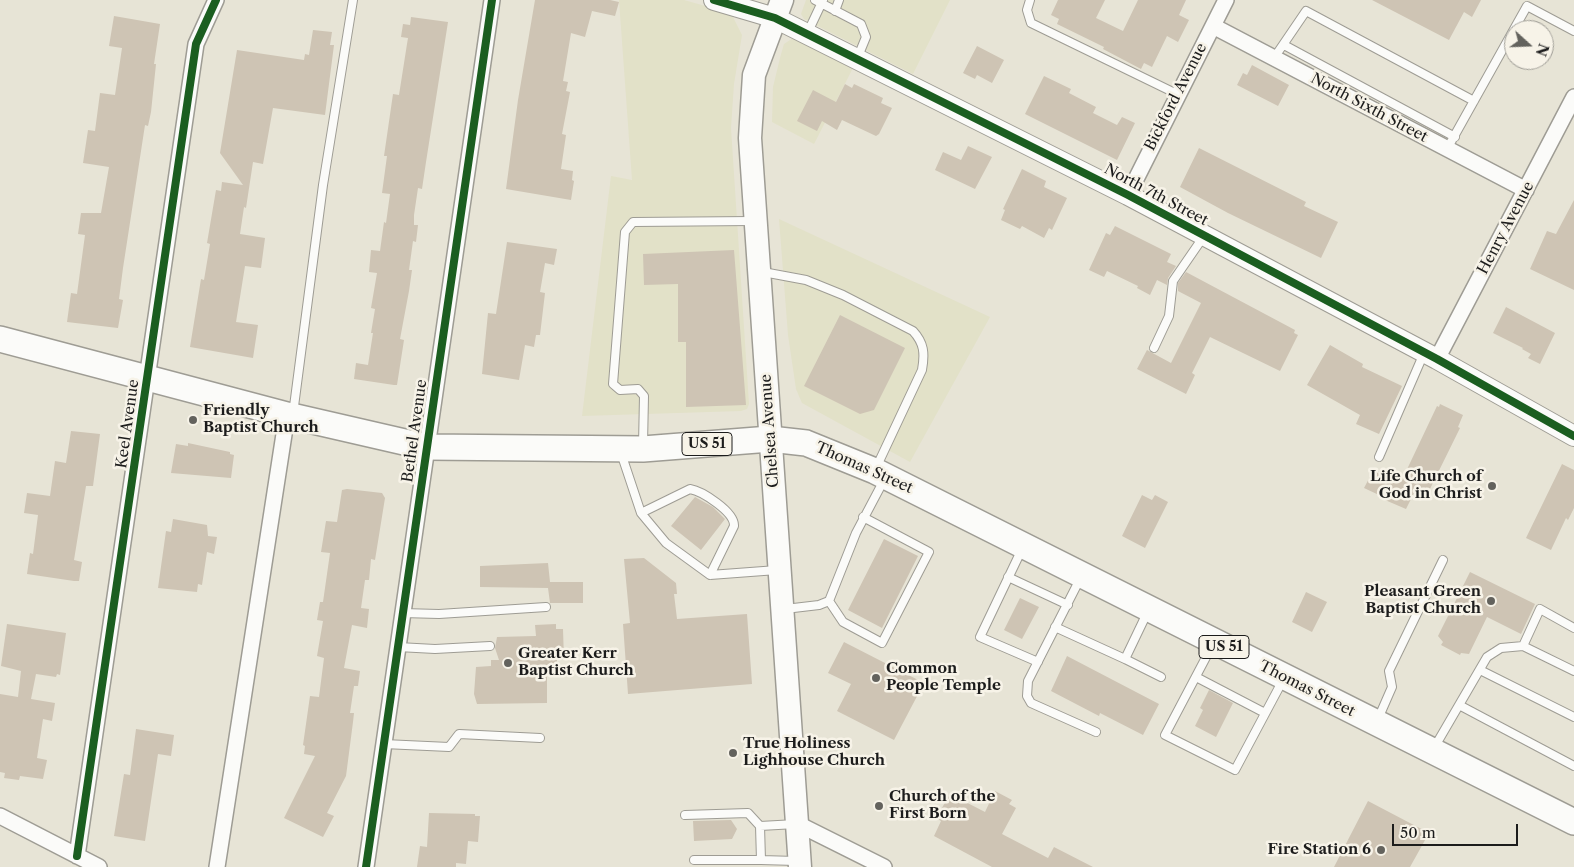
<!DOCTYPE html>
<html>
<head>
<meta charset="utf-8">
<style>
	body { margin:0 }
	#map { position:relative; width:1574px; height:867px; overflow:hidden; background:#e7e4d6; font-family:"Libre Caslon Text",serif }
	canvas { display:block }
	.north { position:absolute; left:1504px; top:20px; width:50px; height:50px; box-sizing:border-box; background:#f7f3e8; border:1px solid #9f9d96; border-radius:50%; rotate:110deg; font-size:14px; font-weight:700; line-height:20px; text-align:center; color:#1c1c1c }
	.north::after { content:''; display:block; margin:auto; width:18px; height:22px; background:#63625d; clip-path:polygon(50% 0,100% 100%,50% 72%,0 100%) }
	.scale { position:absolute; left:1392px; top:824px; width:126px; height:22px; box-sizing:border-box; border:2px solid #1c1c1c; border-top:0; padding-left:6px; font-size:15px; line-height:18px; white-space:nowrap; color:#1c1c1c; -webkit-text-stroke:4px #f7f3e8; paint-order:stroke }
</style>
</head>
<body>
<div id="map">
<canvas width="1574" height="867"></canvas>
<div class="north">N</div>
<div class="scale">50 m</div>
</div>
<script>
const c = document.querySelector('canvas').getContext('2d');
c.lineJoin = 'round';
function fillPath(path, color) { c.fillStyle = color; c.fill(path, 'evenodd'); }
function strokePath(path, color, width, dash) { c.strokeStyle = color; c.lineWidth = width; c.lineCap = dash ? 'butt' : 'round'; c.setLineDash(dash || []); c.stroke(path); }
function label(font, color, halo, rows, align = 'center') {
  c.font = font + ' "Libre Caslon Text",serif'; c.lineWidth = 5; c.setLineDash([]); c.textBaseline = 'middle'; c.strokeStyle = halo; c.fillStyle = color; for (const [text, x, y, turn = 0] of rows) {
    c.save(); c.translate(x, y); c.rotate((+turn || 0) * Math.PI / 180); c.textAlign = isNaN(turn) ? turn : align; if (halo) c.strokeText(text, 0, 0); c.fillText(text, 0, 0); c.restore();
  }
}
const built = new Path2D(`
	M619,0H684L716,9L733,17L742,35L734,84L731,128L749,404L747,409L741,411L582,416L611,176L632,180Z
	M806,0H950L913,74L804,19L801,14Z
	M796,36L854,66L814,144L772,122L773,87L780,58L784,44Z
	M779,219L990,317L910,462L802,403L796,389L788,335Z`);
const building = new Path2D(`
	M535,0H610L619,2L615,16L592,11L585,37L571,33L563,81L568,82L566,91L570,92L562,134L566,135L561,169L573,171L572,180L574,181L571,200L506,189L518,100Z
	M1058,0H1105L1096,18L1123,31L1138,0H1186L1179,15L1189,20L1178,42L1167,36L1152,67L1144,63L1141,69L1103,49L1104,47L1057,24L1059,19L1051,15Z
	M1372,0H1481L1472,17L1464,12L1449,40Z
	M114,16L160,24L154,64H156L151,112L148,126L145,125L123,268L119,299L123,300L118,328L67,322L71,293L77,294L85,235L78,234L81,213H101L109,167L83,163L88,130L95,131L100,93L115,95L122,48L109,46Z
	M411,17L448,22L426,162L422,189L418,188L414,215V225H418L416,242L413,241L409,270H412L409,291L400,339L404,340L397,385H394L354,379L356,363L368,365L373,333H371L375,309L371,308L377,273L369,272L371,250L380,251L384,222L386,223L390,194L382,193L387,156H384L393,94L399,95L407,44L408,38L401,37L403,24L410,25Z
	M313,30L332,32L330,45H334L325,115L273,108L263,164L253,162L246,208L244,207L240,234L265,238L261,268L245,266L236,322L258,325L253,358L190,347L201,279L204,280L210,244L207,243L216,190L221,191L222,182L243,185L220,153L237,50L304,60L305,54L309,55Z
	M977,46L1004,60L992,83L977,75L975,79L963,73Z
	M1252,65L1289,85L1278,106L1237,85L1243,73L1247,75Z
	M1044,76L1071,89L1069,93L1096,107L1093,113L1117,125L1122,117L1135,123L1117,160L1025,114Z
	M845,84L852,88L854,84L883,98L881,103L892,108L879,134L876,136L842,120L837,130L822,121L817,131L797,121L813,90L836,102Z
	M968,146L992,157L975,189L935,170L943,152L961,160Z
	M1199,148L1306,202L1304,206L1338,222L1321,258L1228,213L1180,187Z
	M1022,169L1046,181L1044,187L1067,198L1052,230L1049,228L1044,238L1022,226L1020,229L1001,220L1005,210L1003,209Z
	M1574,200V290L1530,269L1547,231L1556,234Z
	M1115,226L1171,254L1167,262L1176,266L1168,278L1167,285L1157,280L1150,295L1137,288L1138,286L1107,271L1104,277L1089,270L1106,233L1110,235Z
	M507,242L557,249L554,265L545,263L540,292L545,293L540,335H536L534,347L525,345L519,380L482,374L488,313L496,314Z
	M734,250L746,405L686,407V342H678V284L644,285L643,254Z
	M1186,272L1295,330L1294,333L1298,335L1280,371L1210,337L1192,373L1195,375L1186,394L1137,369L1147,350L1171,363L1201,303L1178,291V283Z
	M1506,307L1555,333L1540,364L1528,358L1531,354L1522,349L1523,348L1493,333Z
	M840,315L905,348L874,410L860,414L804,386Z
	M1330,345L1363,364L1362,367L1402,386L1379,434L1356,424L1360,415L1307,385Z
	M1440,404L1463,415L1458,427L1460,428L1427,495L1424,494L1423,497L1414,493L1406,509L1378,497L1379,495L1364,488L1373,471L1401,482L1437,406L1439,407Z
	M71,431L100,434L93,486H86L74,560L82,562L79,581H74L27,574L30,553L33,554L38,515L24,513L27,493L50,496L55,461L66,463Z
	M188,443L230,452V454L234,455L231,478L171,473L176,444L188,446Z
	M1562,464L1574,470V508L1568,520L1566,518L1551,550L1526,538Z
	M347,489L382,493L385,498L375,560L371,559L369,580H365L361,608L369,609L367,628L352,625L344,668L360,671L358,686H354L350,713H354L353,722L346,776L327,813L334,816L323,837L284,818L315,756L304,754L305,746L303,745L310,696L319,697L324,658L317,656L323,621L317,620L320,602H323L330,553L321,552L326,521L337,522L342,490Z
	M1142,495L1152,500L1155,495L1168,502L1145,548L1122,536Z
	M695,497L713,507L725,519L701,550L671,526Z
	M173,519L207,525L208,536L217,537L214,554L207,552L202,585L198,584L197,592L158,588L166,531L171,532Z
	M884,539L918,556L882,628L848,610Z
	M644,558L676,583L677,594H674L677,619L747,614L752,684L628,694L623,624L630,623L624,559Z
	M548,563L550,582H583V603H550L548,588L480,587V566Z
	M1470,572L1535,604L1521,634L1487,617L1469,654L1461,653L1460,655L1441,645L1443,642L1438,636Z
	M1306,592L1327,602L1312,632L1292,622Z
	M1020,598L1039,607L1022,639L1004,630Z
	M7,624L66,633L60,675L57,674L56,677L36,674L31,699L55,703L52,721L43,719L37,758L47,760L43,779L20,776L19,780L4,778L5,773L0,772V694L18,697L21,671L1,666Z
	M556,624V629H563L564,660H557V667H547V703L477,704L474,694L476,667L491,666V660H499L495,648L497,637L536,636L535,625Z
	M844,642L924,683L894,740L837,711L851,684L828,673Z
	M1067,656L1159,704L1143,735L1100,713L1099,716L1051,691Z
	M1209,690L1233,703L1216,737L1195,726L1203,710L1200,708Z
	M136,729L174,735L171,756L158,754L145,841L114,836L124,774L130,775Z
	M995,791L1012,800L1009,804L1016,808L1002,834L1048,858L1054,847L1093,867H992L934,836L941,821L936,818L950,794L985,812Z
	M1368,801L1429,833L1410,867H1334Z
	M429,813L475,814V816H480L478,842L468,841L466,864L456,863V867H417L420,846L427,847Z
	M731,820L737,829L732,839L694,841L693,821Z`);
const service = new Path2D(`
	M815,0L861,24L866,37L857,59
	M1030,0L1027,10L1031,23L1177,94
	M835,11L839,0
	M807,34L823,0
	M1284,45L1455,137
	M1274,58L1306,11L1474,101
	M1447,149L1527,6L1574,31
	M763,272L806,280L843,295L913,331C924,343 925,353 922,370L876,468
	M1154,348L1169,316L1173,281L1204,236
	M293,414L323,185L353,0
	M643,445L644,396L638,389L620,390L613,384L625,232L633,222L753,221
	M621,453L641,513L666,543L710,575L777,570
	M1379,457L1424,353
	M641,513L690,489C702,491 735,512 734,526L710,575
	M1022,549L980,637L1038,662
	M1008,577L1068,605
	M1081,577L1028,681L1027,696L1031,703L1096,732
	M829,601L843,622L882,643L929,552L863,517
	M785,609L819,605L829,601L856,533L884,480
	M1148,611L1125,659L1161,677
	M402,613L439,614L546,607
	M1055,627L1125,659
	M1213,644L1165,735L1235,770L1283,680
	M1523,646L1540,609L1574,628
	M398,647L435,649L490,646
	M1480,670L1574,717
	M1196,677L1265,713
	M1459,705L1574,766
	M1378,719L1392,687L1389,671L1443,560
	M384,744L449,747L459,734L540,738
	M1434,748L1487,657L1501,648L1523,646L1574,671
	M685,815L748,813L760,826
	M796,824L760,826L761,860L796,861
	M694,860H761`);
const minor = new Path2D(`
	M1213,26L1526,190
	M1128,195L1226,0
	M1437,359L1574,97
	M0,816L99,867
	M798,824L884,867
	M77,856L196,44L216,0
	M217,867L287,415
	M366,867L492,0`);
const tertiary = new Path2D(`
	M714,0L775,18L1128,195L1437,359L1574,436`);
const secondary = new Path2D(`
	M782,0L754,75L750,138L800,867`);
const primary = new Path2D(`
	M0,339L287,415L426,447L643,449L770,439L806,443L875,471L1574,822`);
const cycleway = new Path2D(`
	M714,0L775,18L1128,195L1437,359L1574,436
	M77,856L196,44L216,0
	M366,867L492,0`);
const markers = [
	[193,420,5,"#63625d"],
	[1492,486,5,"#63625d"],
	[1491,601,5,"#63625d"],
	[508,663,5,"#63625d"],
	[876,678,5,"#63625d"],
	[733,753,5,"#63625d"],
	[879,806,5,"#63625d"],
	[1381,850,5,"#63625d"]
];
const shields = [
	[707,444,50],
	[1224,647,50]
];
const shieldNames = [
	["US 51",707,444],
	["US 51",1224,647]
];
const streetNames = [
	["Bickford Avenue",1176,97,-63],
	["North Sixth Street",1369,108,28],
	["North 7th Street",1156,195,28],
	["Henry Avenue",1506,228,-62],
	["Keel Avenue",128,424,-82],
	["Bethel Avenue",415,431,-82],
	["Chelsea Avenue",770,431,-94],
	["Thomas Street",864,468,24],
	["Thomas Street",1307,689,27]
];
const poiNames = [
	["Friendly",203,411],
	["Baptist Church",203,428],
	["Life Church of",1482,477,"right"],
	["God in Christ",1482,494,"right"],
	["Pleasant Green",1481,592,"right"],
	["Baptist Church",1481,609,"right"],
	["Greater Kerr",518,654],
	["Baptist Church",518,671],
	["Common",886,669],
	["People Temple",886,686],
	["True Holiness",743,744],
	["Lighhouse Church",743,761],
	["Church of the",889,797],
	["First Born",889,814],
	["Fire Station 6",1371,850,"right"]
];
fillPath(built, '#e2e1c8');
fillPath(building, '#cec4b4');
strokePath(service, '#9e9c94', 10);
strokePath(minor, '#9e9c94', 18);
strokePath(tertiary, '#9e9c94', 22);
strokePath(secondary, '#9e9c94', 25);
strokePath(primary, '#9e9c94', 28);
strokePath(service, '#fbfbf9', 8);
strokePath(minor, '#fbfbf9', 15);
strokePath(tertiary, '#fbfbf9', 20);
strokePath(secondary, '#fbfbf9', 22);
strokePath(primary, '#fbfbf9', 25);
strokePath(cycleway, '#1b5e20', 8);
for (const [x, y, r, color] of markers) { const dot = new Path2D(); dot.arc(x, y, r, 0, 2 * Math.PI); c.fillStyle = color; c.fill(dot); strokePath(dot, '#f7f3e8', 2); }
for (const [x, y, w] of shields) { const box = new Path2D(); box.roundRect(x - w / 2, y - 11.5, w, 23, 4); c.fillStyle = '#f7f3e8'; c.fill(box); strokePath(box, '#1c1c1c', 1); }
label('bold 14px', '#1c1c1c', null, shieldNames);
label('15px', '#1c1c1c', '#f7f3e8', streetNames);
label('bold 15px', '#1c1c1c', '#f7f3e8', poiNames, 'left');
</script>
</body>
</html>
